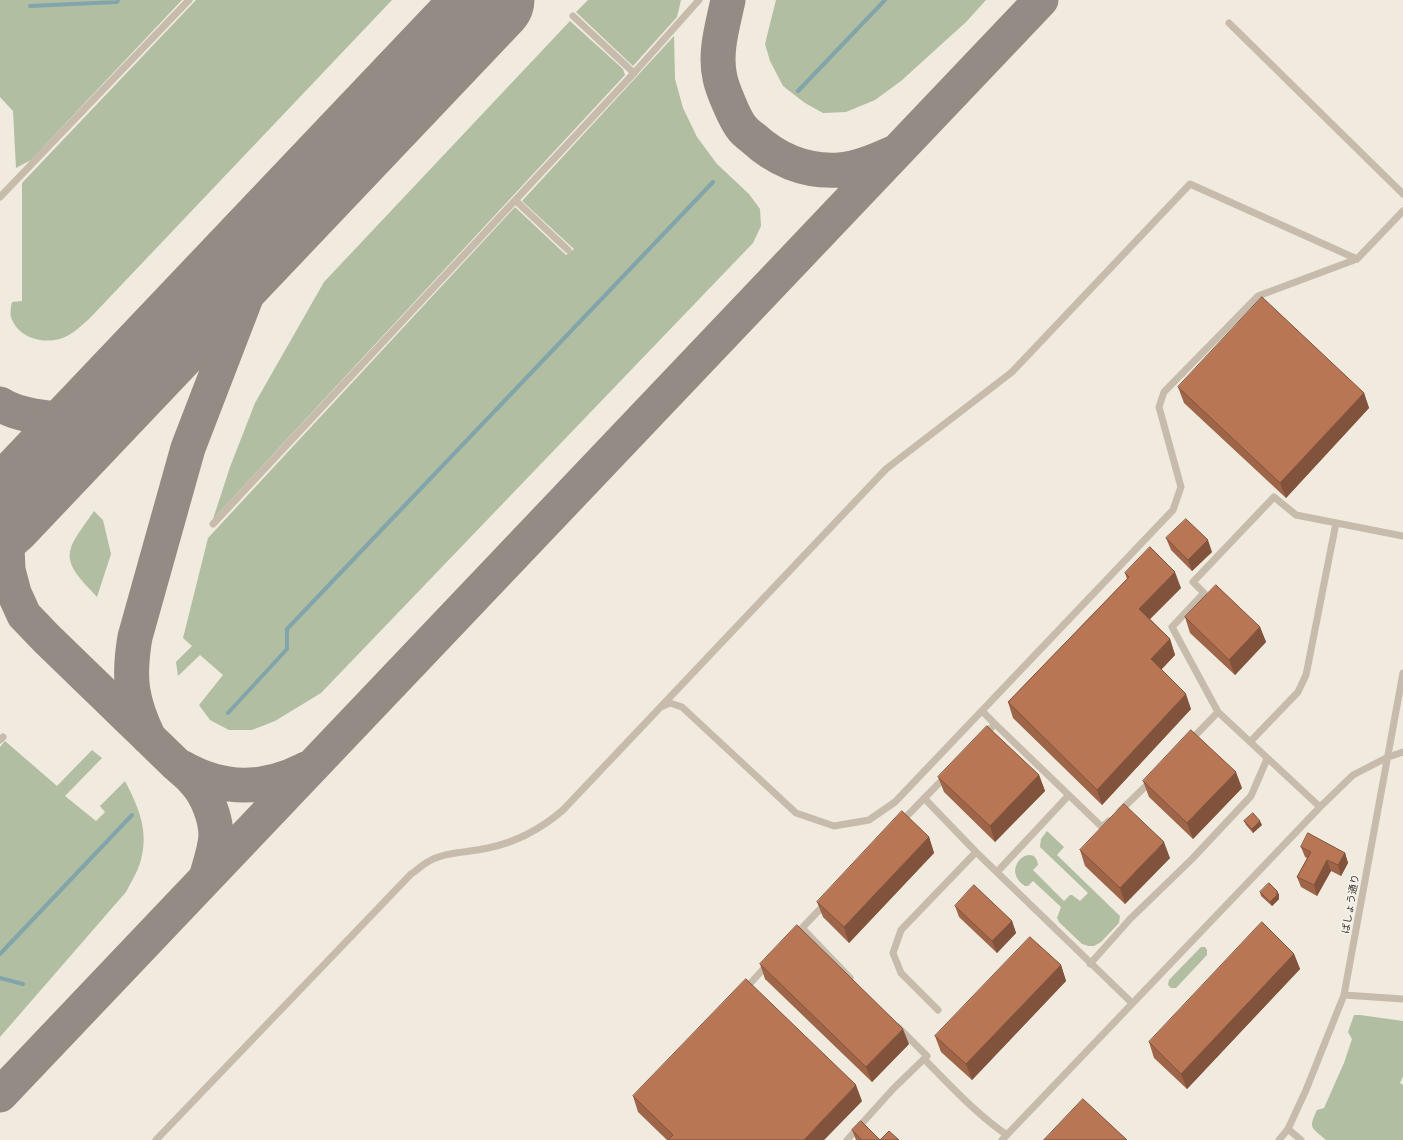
<!DOCTYPE html>
<html>
<head>
<meta charset="utf-8">
<style>
	body { margin:0 }
	canvas { display:block; background:#f0eadf }
</style>
</head>
<body>
<canvas width="1403" height="1140"></canvas>
<script>
const c = document.querySelector('canvas').getContext('2d');
c.lineJoin = 'round';
function fillPath(path, color) { c.fillStyle = color; c.fill(path, 'evenodd'); }
function strokePath(path, color, width, dash) { c.strokeStyle = color; c.lineWidth = width; c.lineCap = dash ? 'butt' : 'round'; c.setLineDash(dash || []); c.stroke(path); }
function label(font, color, halo, rows, align = 'center') {
  c.font = font + ' "Fira Sans","Noto Sans JP",sans-serif'; c.lineWidth = 3; c.setLineDash([]); c.textBaseline = 'middle'; c.strokeStyle = halo; c.fillStyle = color; for (const [text, x, y, turn = 0] of rows) {
    c.save(); c.translate(x, y); c.rotate((+turn || 0) * Math.PI / 180); c.textAlign = isNaN(turn) ? turn : align; if (halo) c.strokeText(text, 0, 0); c.fillText(text, 0, 0); c.restore();
  }
}
const green = new Path2D(`
	M0,0H182L31,160L16,168L13,111L0,97Z
	M196,0H392L89,319C83,324 76,331 69,335C50,346 19,341 11,317C10,313 11,306 12,302L22,301V183Z
	M588,0H681L677,17L633,66L576,12Z
	M776,0H986L966,22L901,81L875,100L846,112L823,113L805,103L783,86L770,61L765,44Z
	M570,21L623,69L625,75L213,519L230,467L255,403L324,282Z
	M674,36L675,79L683,108L697,137L717,164L749,194L760,209L761,226L753,243L321,693L275,721L252,730H229L210,720L199,705L223,675L200,655L178,676L176,662L192,646L183,638L208,538L515,207L566,255L574,249L522,201Z
	M94,511L103,520L111,554L97,597C86,584 64,567 71,548C73,539 89,519 94,511Z
	M5,741L57,786L92,750L102,758L65,796L96,821L105,812L100,806L125,781C137,804 148,828 142,855C140,868 132,880 126,892L0,1037V747Z
	M1047,831L1064,847L1057,855L1120,916L1119,923L1101,942L1094,946H1089L1082,944L1059,922L1057,918L1061,907L1033,881L1028,886H1025C998,868 1035,840 1038,865L1033,870L1064,901L1070,895H1072L1080,901L1088,893L1040,847L1041,839Z
	M1201,947H1205L1207,950V955L1176,988H1171L1168,985L1169,980Z
	M1354,1015H1360L1403,1021V1076L1400,1083L1403,1085V1140H1326C1311,1127 1308,1129 1317,1110L1324,1108L1344,1063L1352,1039L1348,1032Z`);
const stream = new Path2D(`
	M30,6L117,2L118,0
	M798,91L885,0
	M228,713L287,649V629L713,182
	M0,954L132,815
	M0,978L23,984`);
const taxiway = new Path2D(`
	M728,0C723,25 714,52 720,78C722,88 735,120 742,128C745,132 749,135 753,138C777,160 806,172 839,170C857,169 877,160 893,153
	M0,404C16,415 51,420 71,418C81,416 91,412 101,410
	M14,503L7,547L8,570L14,593L24,615L46,638L175,763C181,769 190,775 195,782C207,795 216,818 216,836C215,850 210,864 206,878
	M149,738C131,701 128,678 135,637L188,448L272,230
	M181,767C223,791 263,791 306,769
	M0,1095L1041,0`);
const runway = new Path2D(`
	M0,517L491,0`);
const lane = new Path2D(`
	M573,16L634,73
	M1229,23L1403,194
	M0,197L189,0
	M516,201L568,250
	M213,524L634,73L699,0
	M663,706L670,703L682,707L796,813L834,826L869,820L895,802L1173,510L1181,487L1159,407L1164,392L1258,296L1357,259L1403,211
	M982,711L995,724L984,735
	M995,724L1102,827L1109,821
	M0,740L3,737
	M1190,741L1218,712
	M1250,742L1298,692L1306,675L1336,523
	M924,798L976,852L1132,1003
	M1320,807L1218,712L1172,627L1204,593L1193,582L1274,497L1296,515L1403,536
	M1120,811L1151,781
	M901,822L947,775
	M997,872L1069,795
	M826,903L802,928L850,978
	M1090,964L1130,919L1192,859L1251,796L1267,759
	M745,989L768,964
	M1344,995L1403,999
	M938,1010L901,973L893,953L901,930L976,852
	M924,1059C950,1085 976,1114 1007,1135
	M1288,1129L1301,1140
	M156,1140L411,874C416,871 421,866 426,863C444,851 467,853 488,848C517,842 541,829 563,810L886,469L1012,372L1190,184L1357,259
	M847,1140L893,1089L927,1056L898,1027
	M1002,1140L1320,807L1353,775L1388,757L1403,752
	M1279,1140L1288,1129L1306,1090L1344,995L1403,673`);
const wall = new Path2D(`
	M1178,387L1364,393L1369,408L1286,498L1184,403Z
	M1166,538L1212,552L1192,571L1171,550Z
	M1125,573L1181,588L1150,619L1170,639L1175,655L1161,670L1191,709L1102,805L1013,718L1008,702L1127,579Z
	M1185,617L1260,627L1266,642L1235,675L1190,633Z
	M1039,775L1045,791L995,842L944,792L938,777Z
	M1143,781L1242,788L1193,839L1149,797Z
	M1244,821L1262,825L1253,833L1246,825Z
	M929,837L934,853L849,943L823,917L817,902Z
	M1301,847L1345,853L1348,863L1341,876L1331,871L1317,896L1301,887L1297,877L1307,858L1305,857Z
	M1080,850L1170,858L1125,904L1085,866Z
	M1277,891L1279,895V899L1272,906L1261,896L1260,892Z
	M955,906L1012,921L1016,933L997,953L959,917Z
	M1294,954L1300,969L1187,1089L1154,1058L1149,1042Z
	M760,964L909,1044L872,1082L765,979Z
	M1061,965L1066,981L972,1080L941,1052L935,1036Z
	M633,1096L862,1101L824,1140H667L638,1112Z
	M852,1130L880,1140H899H856Z`);
const shadedWall = new Path2D(`
	M1364,393L1369,408L1286,498L1280,483Z
	M1208,540L1212,552L1192,571L1188,560Z
	M1175,572L1181,588L1145,624L1139,609Z
	M1260,627L1266,642L1235,675L1229,660Z
	M1170,639L1175,655L1156,675L1151,659Z
	M1186,694L1191,709L1102,805L1097,790Z
	M1236,772L1242,788L1193,839L1187,823Z
	M1039,775L1045,791L995,842L990,826Z
	M1260,821L1262,825L1253,833L1252,829Z
	M929,837L934,853L849,943L844,927Z
	M1164,842L1170,858L1125,904L1120,888Z
	M1345,853L1348,863L1341,876L1338,865Z
	M1327,860L1331,871L1317,896L1314,885Z
	M1277,891L1279,895V899L1272,906L1270,902Z
	M1012,921L1016,933L997,953L992,941Z
	M1294,954L1300,969L1187,1089L1181,1074Z
	M1061,965L1066,981L972,1080L966,1064Z
	M903,1029L909,1044L872,1082L866,1067Z
	M856,1085L862,1101L824,1140H804Z`);
const building = new Path2D(`
	M1262,297L1364,393L1280,483L1178,387Z
	M1186,519L1208,540L1188,560L1166,538Z
	M1150,547L1175,572L1139,609L1170,639L1151,659L1186,694L1097,790L1008,702L1129,577L1125,573Z
	M1216,585L1260,627L1229,660L1185,617Z
	M987,726L1039,775L990,826L938,777Z
	M1191,730L1236,772L1187,823L1143,781Z
	M1124,804L1164,842L1120,888L1080,850Z
	M902,811L929,837L844,927L817,902Z
	M1253,813L1260,821L1252,829L1244,821Z
	M1308,833L1345,853L1338,865L1327,860L1314,885L1297,877L1311,852L1301,847Z
	M1269,883L1277,891V895L1270,902L1260,892Z
	M974,885L1012,921L992,941L955,906Z
	M1262,922L1294,954L1181,1074L1149,1042Z
	M797,925L903,1029L866,1067L760,964Z
	M1030,937L1061,965L966,1064L935,1036Z
	M746,979L856,1085L804,1140H668L673,1135L633,1096Z
	M1083,1099L1127,1140H1044Z
	M861,1121L880,1140L889,1131L899,1140H862L852,1130Z`);
const streetNames = [
	["ばしょう通り",1351,904,-80]
];
fillPath(green, '#b1bea1');
strokePath(stream, '#81a5aa', 4);
strokePath(taxiway, '#938c84', 35);
strokePath(runway, '#938c84', 87);
strokePath(lane, '#c7bbac', 7);
fillPath(wall, '#9e6549');
fillPath(shadedWall, '#81533c');
fillPath(building, '#b87655');
strokePath(building, '#81533c', 1);
label('10px', '#362f2a', '#f8f3eb', streetNames);
</script>
</body>
</html>
